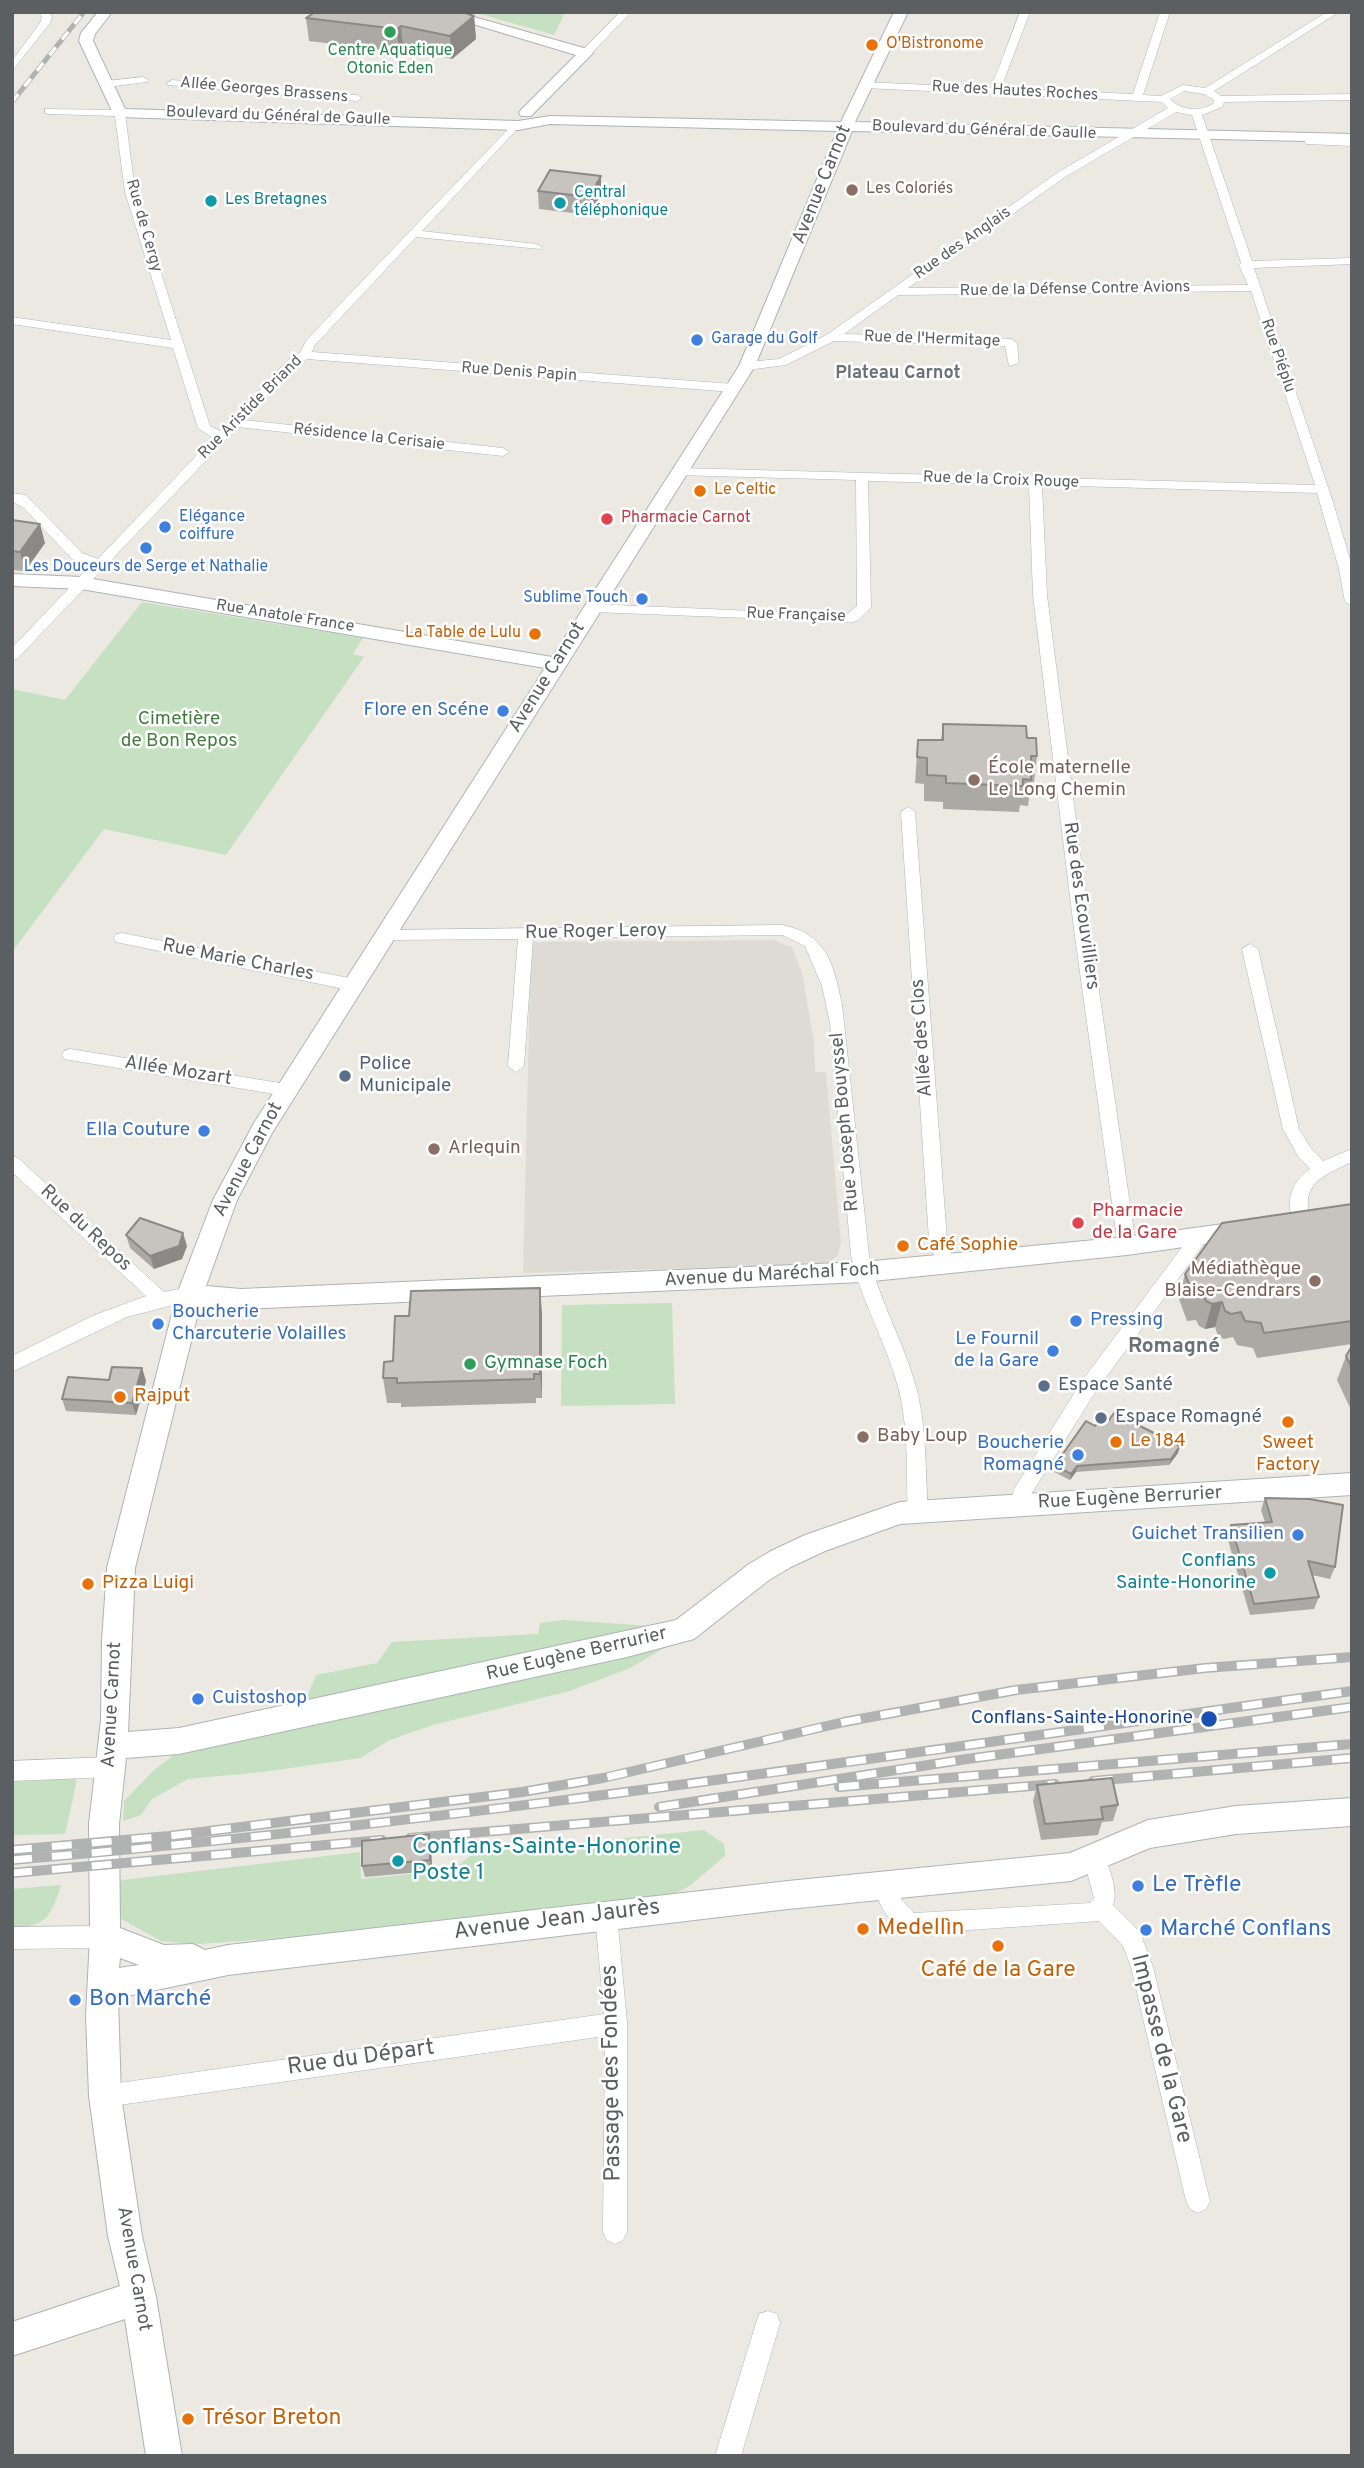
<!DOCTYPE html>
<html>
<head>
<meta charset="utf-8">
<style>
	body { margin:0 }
	#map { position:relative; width:1364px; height:2468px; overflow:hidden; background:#ece9e3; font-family:Overpass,sans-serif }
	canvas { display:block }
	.frame { position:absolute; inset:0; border:14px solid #5b5f62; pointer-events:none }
</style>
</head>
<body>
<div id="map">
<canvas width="1364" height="2468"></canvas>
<div class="frame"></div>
</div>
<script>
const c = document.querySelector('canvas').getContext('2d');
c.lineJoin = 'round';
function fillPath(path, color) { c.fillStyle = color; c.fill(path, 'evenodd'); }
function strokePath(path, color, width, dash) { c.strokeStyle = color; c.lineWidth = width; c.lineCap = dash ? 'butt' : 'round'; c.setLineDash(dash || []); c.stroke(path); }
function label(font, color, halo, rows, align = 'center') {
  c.font = font + ' Overpass,sans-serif'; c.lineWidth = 5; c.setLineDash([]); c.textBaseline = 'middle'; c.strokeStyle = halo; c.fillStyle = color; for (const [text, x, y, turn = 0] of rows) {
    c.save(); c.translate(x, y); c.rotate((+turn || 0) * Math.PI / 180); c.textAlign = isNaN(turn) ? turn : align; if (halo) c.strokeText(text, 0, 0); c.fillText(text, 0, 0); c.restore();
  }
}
const education = new Path2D(`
	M773,940L792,947L802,973L814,1042L815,1072H826L841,1243L838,1255L828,1264L523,1273L531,942Z`);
const green = new Path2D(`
	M473,12H554L564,15L554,35Z
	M142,602L363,638L353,654L364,657L226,855L104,829L12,952V689L65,700Z
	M672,1303L675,1404L561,1406L562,1305Z
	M564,1620L651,1626L666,1647L630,1668L570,1691L433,1725L390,1740L360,1758L263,1772L188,1779L152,1799L141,1815L123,1821L124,1801L154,1770L182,1749L295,1727L316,1675L377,1663L392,1642L538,1634L540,1623Z
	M12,1776H66L77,1780L65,1834L12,1835Z
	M704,1830L724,1844L725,1856L691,1885L671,1896L418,1928L200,1944L161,1941L118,1917L114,1881L360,1852L361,1879L452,1870L474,1853Z
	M61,1885C50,1918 48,1925 12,1928V1889Z`);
const street = new Path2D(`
	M39,12H49L52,17L50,23L12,71V61L40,23L42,17Z
	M620,12H631L590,55H582V51Z
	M1020,12H1030L1001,88L1133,94L1160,12H1170L1143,95L1161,96L1183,85L1205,88L1327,12H1339L1214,91L1221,96L1352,94V100L1224,102L1222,107L1202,115L1252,261L1352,258V264L1254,268L1333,502L1352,566V606L1345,602L1339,569L1317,493L1042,485L1047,595L1090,929L1136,1246L1133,1251H1121L1118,1246L1074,929L1033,595L1029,485L868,481L871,607L859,620L852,622L593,612L586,608L593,604L846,615L857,606L856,480L676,475L674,472L680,468L1315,485L1251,291L898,295L844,334L1011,339L1017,343L1019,363L1009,366L1005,346L834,341L786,365L747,370L741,366L747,362L779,359L828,334L1057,173L1168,108L1162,102L865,88L860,85L865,82L991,88ZM1184,91L1204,94L1214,100L1213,104C1198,112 1182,111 1170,99ZM1176,112L1192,115L1241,263L1239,265L1248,285L908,288L1065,177Z
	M143,77L148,80L147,82L107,87L102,84L107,81Z
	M172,80L357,95L362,98L357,101L168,85L167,83Z
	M45,109L120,110L125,113L135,192L210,426L220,431L287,361L300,353L306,341L345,299L515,122L519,123V127L422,231L536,244L542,247L540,249L416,237L315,345L312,352L733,384L739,388L733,392L307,359L295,367L244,420L503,448L509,452L503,456L238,427L17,659L12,660V648L91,565L72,559L24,508L12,501V493L26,495L82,553L98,559L213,438L198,428L173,348L12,324V317L171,340L125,192L115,116L49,114L45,113Z
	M1308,134L1314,139L1352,140V146L1306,144L1303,137Z
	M908,807L915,812L947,1240L953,1263L950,1268H938L929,1240L901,812Z
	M782,925C827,934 833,963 842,1004L869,1255C879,1301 904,1342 916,1387C927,1427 925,1470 928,1511L925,1517L918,1519L911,1517L908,1511C906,1470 909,1427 898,1387C886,1342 861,1301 851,1255L830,1023L822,986L805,946L782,935L533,938L524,1066L516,1072L508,1066L518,939L386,940L378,935L386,930Z
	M122,933L354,979L362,985L354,991L116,942L114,938L116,934Z
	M1250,944L1258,949L1299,1129L1310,1147L1323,1161L1352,1149V1162C1322,1176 1299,1184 1311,1222L1308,1227H1296C1284,1204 1290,1183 1310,1169L1298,1156L1283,1129L1242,949Z
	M70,1049L286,1084L294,1090L286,1096L64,1059L62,1055L64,1051Z
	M12,1156L18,1158L164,1292L190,1287L196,1289L199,1294L196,1299L127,1317L12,1372V1356L92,1316L146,1296L12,1172Z
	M1200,1229L1206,1231L1209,1236L1206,1241L1096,1391L1030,1496L1027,1512L1020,1514L1013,1512L1010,1506L1014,1489L1082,1381L1194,1231Z
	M110,1757L117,1760L120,1767L117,1774L110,1777L12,1781V1761Z
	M1094,1847L1102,1850C1108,1864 1119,1891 1113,1905L1140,1932L1153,1967L1210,2201L1206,2209L1198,2213L1190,2209L1186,2201L1131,1967L1123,1946L1099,1921L912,1934C890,1926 879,1907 874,1885L877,1878L885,1875L893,1878L902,1900L914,1913L1090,1903L1094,1898L1083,1857L1086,1850Z
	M606,1905L614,1908L617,1915L627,2023V2232L623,2240L615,2244L607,2240L603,2232L605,2036L105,2107L97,2104L94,2096L97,2088L105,2085L604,2014L595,1915L598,1908Z
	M105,1926L113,1930L116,1937L113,1944L105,1948L12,1949V1927Z
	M768,2311L777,2314L780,2323L741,2456H715L756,2323L759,2314Z`);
const secondary = new Path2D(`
	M98,12H112L95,34L93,41L125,109L518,121L550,116L841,122L894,12H908L855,122L1352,134V142L852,131L755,366L272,1133L237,1200L206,1286L241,1289L863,1262L1127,1237L1246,1221L1255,1223L1258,1230L1255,1237L1127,1255L863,1282L241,1309L200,1305L135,1568L128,1732L179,1728L676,1620L749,1564L771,1551L805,1535L900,1502L1352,1473V1495L900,1524L825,1551L791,1567L769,1580L694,1639L627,1657L179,1754L126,1758L119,1824L120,1928L164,1945L193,1944L205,1950L228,1945L788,1881L1070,1853L1148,1820L1236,1806L1352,1798V1826L1236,1834L1150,1848L1071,1881L788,1909L228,1975L118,1998L121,2096L142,2236L156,2297L182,2456H146L125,2319L12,2356V2322L120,2286L108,2236L89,2096L86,2016L90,1937L89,1824L101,1720L102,1641L107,1568L177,1294L213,1200L254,1123L545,668L81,589L12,586V574L81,577L552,657L739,366L837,131L550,124L518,130L120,117L113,113L79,41L81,33ZM120,1958L139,1965L119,1968Z
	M433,12H456L591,50L593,53L531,116H521L519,113L521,110L576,55Z`);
const railFar1 = new Path2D(`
	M12,102L84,12`);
const rail = new Path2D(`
	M1093,1781L1352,1758
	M839,1787L1352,1744
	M659,1807L967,1759L1352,1707
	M410,1838L1055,1784
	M12,1850L169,1836L522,1792L603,1778L844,1722L1016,1690L1205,1668L1352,1657
	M12,1860C461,1822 906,1753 1352,1691
	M12,1873L382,1840`);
const wall = new Path2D(`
	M474,16L476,39L452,59L403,49L399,52L309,41L306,18Z
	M538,191L601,194L590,215L539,209Z
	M12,520L45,543L25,571L12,570Z
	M943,724L1027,738L1037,756L1034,782H1031L1028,806L1020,805L1019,812L943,809V802L924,801V784L915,783L918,740H941Z
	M1352,1204V1344L1257,1358L1253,1348L1237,1345L1233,1337L1224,1339L1218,1336L1215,1327L1205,1329L1199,1326L1196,1320L1187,1321L1179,1299L1185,1274Z
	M126,1235L187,1246L182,1259L154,1269L130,1248Z
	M542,1313V1398H536V1403L401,1407V1403H387L383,1378L393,1361Z
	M1352,1346V1412L1337,1380L1346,1356Z
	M142,1368L146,1381L136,1415L66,1411L62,1399L109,1380Z
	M1095,1426L1178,1453L1169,1465L1076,1472L1070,1480L1054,1472L1055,1465Z
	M1265,1498L1335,1567L1330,1579L1312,1575L1319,1597L1314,1609L1250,1615L1227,1537L1231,1525L1265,1522L1261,1510Z
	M1037,1785L1118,1805L1113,1821L1102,1822L1098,1835L1041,1840L1033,1801Z
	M431,1845L432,1871L365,1877L362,1866Z`);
const shadedWall = new Path2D(`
	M474,16L476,39L452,59L450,36Z
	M401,26L403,49L399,52L397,29Z
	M601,176V194L590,215L589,197Z
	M40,524L45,543L25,571L20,552Z
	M183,1233L187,1246L182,1259L154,1269L150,1256Z
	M540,1288L542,1313V1398L540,1374Z
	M1222,1302L1215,1327L1205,1329L1212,1304Z
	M142,1368L146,1381L136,1415L132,1403Z
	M1180,1446L1178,1453L1169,1465L1171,1459Z
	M1077,1466L1076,1472L1070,1480L1071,1474Z
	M429,1834L431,1845L432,1871L430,1860Z`);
const building = new Path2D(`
	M315,12H463L474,16L450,36L401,26L397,29L306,18Z
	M550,170L601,176L589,197L538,191Z
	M12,520L40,524L20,552L12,551Z
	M943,724L1026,726L1027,738H1036L1037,756H1031V780L1023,779V786L946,783V776L927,775V758L917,757L918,740H943Z
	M1352,1204V1321L1264,1333L1261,1323L1245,1321L1241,1312L1231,1314L1225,1311L1222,1302L1212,1304L1206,1301L1203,1295L1194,1296L1185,1274L1222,1223Z
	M140,1218L183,1233L179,1246L150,1256L126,1235Z
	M540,1288V1374H534V1379L397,1383V1378H383L384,1362L393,1361L395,1316H409L411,1291Z
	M1352,1346V1368L1346,1356Z
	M112,1367L142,1368L132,1403L62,1399L68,1377L109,1380Z
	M1114,1413L1180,1446L1171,1459L1077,1466L1071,1474L1055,1465L1086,1421L1095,1426L1102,1417L1109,1420Z
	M1265,1498L1309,1499L1343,1505L1335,1567L1308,1561L1319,1597L1254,1604L1231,1525L1272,1522Z
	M1112,1778L1118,1805L1101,1807L1103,1819L1045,1824L1037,1785Z
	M429,1834L430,1860L362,1866V1841Z`);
const markers = [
	[390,32,7,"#2e9e5b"],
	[872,45,7,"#e8710a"],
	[852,190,7,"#8d6e63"],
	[211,201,7,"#0f9aa8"],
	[560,203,7,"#0f9aa8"],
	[697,340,7,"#3f7fe0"],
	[700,491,7,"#e8710a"],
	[607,519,7,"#e0444e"],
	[165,527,7,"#3f7fe0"],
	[146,548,7,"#3f7fe0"],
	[642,599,7,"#3f7fe0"],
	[535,634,7,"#e8710a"],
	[503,711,7,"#3f7fe0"],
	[974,780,7,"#8d6e63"],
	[345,1076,7,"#5c6f8a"],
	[204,1131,7,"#3f7fe0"],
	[434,1149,7,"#8d6e63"],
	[1078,1223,7,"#e0444e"],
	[903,1246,7,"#e8710a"],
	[1315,1281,7,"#8d6e63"],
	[1076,1321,7,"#3f7fe0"],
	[158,1324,7,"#3f7fe0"],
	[1053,1351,7,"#3f7fe0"],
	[470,1364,7,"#2e9e5b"],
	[1044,1386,7,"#5c6f8a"],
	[120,1397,7,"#e8710a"],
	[1101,1418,7,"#5c6f8a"],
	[1288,1422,7,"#e8710a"],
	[863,1437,7,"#8d6e63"],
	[1116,1442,7,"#e8710a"],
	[1078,1455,7,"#3f7fe0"],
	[1298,1535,7,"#3f7fe0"],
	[1270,1573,7,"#0f9aa8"],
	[88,1584,7,"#e8710a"],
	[198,1699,7,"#3f7fe0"],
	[1209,1719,9,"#1a4fb4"],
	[398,1861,7,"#0f9aa8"],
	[1138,1886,7,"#3f7fe0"],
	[863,1929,7,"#e8710a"],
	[1146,1930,7,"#3f7fe0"],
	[998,1946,7,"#e8710a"],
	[75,2000,7,"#3f7fe0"],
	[188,2419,7,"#e8710a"]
];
const farFoodnames = [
	["O'Bistronome",886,45],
	["Le Celtic",714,491],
	["La Table de Lulu",521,634,"right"]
];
const farLeisurenames = [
	["Centre Aquatique",390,52],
	["Otonic Eden",390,70]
];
const farStreetnames = [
	["Allée Georges Brassens",264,91,5],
	["Rue des Hautes Roches",1015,92,3],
	["Boulevard du Général de Gaulle",278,117,2],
	["Boulevard du Général de Gaulle",984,131,2],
	["Rue de Cergy",143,226,74],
	["Rue des Anglais",963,244,-35],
	["Rue de la Défense Contre Avions",1075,290,-1],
	["Rue de l'Hermitage",932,340,2],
	["Rue Piéplu",1277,356,71],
	["Rue Denis Papin",519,373,4],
	["Rue Aristide Briand",251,408,-45],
	["Résidence la Cerisaie",369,438,6],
	["Rue de la Croix Rouge",1001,481,2],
	["Rue Française",796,616,2],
	["Rue Anatole France",285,617,9]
];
const farEducationnames = [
	["Les Coloriés",866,190]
];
const farCulturenames = [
	["Central",574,194],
	["téléphonique",574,212],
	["Les Bretagnes",225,201]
];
const farShopnames = [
	["Garage du Golf",711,340],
	["Elégance",179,518],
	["coiffure",179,536],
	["Les Douceurs de Serge et Nathalie",146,568,"center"],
	["Sublime Touch",628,599,"right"]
];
const farHealthnames = [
	["Pharmacie Carnot",621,519]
];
const farNeighbourhoodnames = [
	["Plateau Carnot",898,374]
];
const streetNames = [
	["Avenue Carnot",823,185,-68],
	["Avenue Carnot",548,678,-58],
	["Rue des Ecouvilliers",1080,906,82],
	["Rue Roger Leroy",596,933,-1],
	["Rue Marie Charles",238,961,11],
	["Allée des Clos",923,1038,-94],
	["Allée Mozart",178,1072,9],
	["Rue Joseph Bouyssel",846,1122,-95],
	["Avenue Carnot",249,1160,-62],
	["Rue du Repos",85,1229,43],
	["Avenue du Maréchal Foch",772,1276,-3],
	["Rue Eugène Berrurier",1130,1499,-3],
	["Rue Eugène Berrurier",577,1655,-13],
	["Avenue Carnot",113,1705,-87],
	["Avenue Carnot",133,2269,80]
];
const shopNames = [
	["Flore en Scéne",489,711],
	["Ella Couture",190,1131],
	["Boucherie",172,1313,"left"],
	["Charcuterie Volailles",172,1335,"left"],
	["Pressing",1090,1321,"left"],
	["Le Fournil",1039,1340],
	["de la Gare",1039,1362],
	["Boucherie",1064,1444],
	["Romagné",1064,1466],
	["Guichet Transilien",1284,1535],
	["Cuistoshop",212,1699,"left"]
];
const parkNames = [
	["Cimetière",179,720],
	["de Bon Repos",179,742]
];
const educationNames = [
	["École maternelle",988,769],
	["Le Long Chemin",988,791],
	["Arlequin",448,1149],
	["Médiathèque",1301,1270,"right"],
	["Blaise-Cendrars",1301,1292,"right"],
	["Baby Loup",877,1437]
];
const serviceNames = [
	["Police",359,1065],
	["Municipale",359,1087],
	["Espace Santé",1058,1386],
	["Espace Romagné",1115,1418]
];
const healthNames = [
	["Pharmacie",1092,1212],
	["de la Gare",1092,1234]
];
const foodNames = [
	["Café Sophie",917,1246],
	["Rajput",134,1397],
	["Le 184",1130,1442],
	["Sweet",1288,1444,"center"],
	["Factory",1288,1466,"center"],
	["Pizza Luigi",102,1584]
];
const leisureNames = [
	["Gymnase Foch",484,1364]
];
const cultureNames = [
	["Conflans",1256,1562],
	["Sainte-Honorine",1256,1584]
];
const transitNames = [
	["Conflans-Sainte-Honorine",1193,1719]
];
const neighbourhoodNames = [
	["Romagné",1174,1348]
];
const nearCulturenames = [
	["Conflans-Sainte-Honorine",412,1848],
	["Poste 1",412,1874]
];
const nearShopnames = [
	["Le Trèfle",1152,1886],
	["Marché Conflans",1160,1930],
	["Bon Marché",89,2000]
];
const nearStreetnames = [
	["Avenue Jean Jaurès",557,1921,-7],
	["Impasse de la Gare",1160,2049,76],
	["Rue du Départ",361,2059,-8],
	["Passage des Fondées",613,2073,-91]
];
const nearFoodnames = [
	["Medellìn",877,1929],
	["Café de la Gare",998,1971,"center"],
	["Trésor Breton",202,2419]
];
fillPath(education, '#dedad4');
fillPath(green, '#c5e1c2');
strokePath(street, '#b0b4b7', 1);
strokePath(secondary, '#afb3b6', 2);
fillPath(street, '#fff');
fillPath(secondary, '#fff');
strokePath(railFar1, '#b1b2b2', 5);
strokePath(rail, '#b1b2b2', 10);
strokePath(railFar1, '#fff', 3.5, [10]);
strokePath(rail, '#fff', 7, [20]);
fillPath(wall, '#aba9a4');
fillPath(shadedWall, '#8b8986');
fillPath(building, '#c7c4bf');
strokePath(building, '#8b8986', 2);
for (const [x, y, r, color] of markers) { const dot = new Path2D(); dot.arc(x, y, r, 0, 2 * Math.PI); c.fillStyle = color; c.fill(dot); strokePath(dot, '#fff', 2.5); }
label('16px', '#c56008', '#fff', farFoodnames, 'left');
label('16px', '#27864d', '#fff', farLeisurenames);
label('16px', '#5b5f62', '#fff', farStreetnames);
label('16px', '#785e54', '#fff', farEducationnames, 'left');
label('16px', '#0d838f', '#fff', farCulturenames, 'left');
label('16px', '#366cbe', '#fff', farShopnames, 'left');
label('16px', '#be3a42', '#fff', farHealthnames, 'left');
label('bold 18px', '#6c7174', '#fff', farNeighbourhoodnames);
label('19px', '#5b5f62', '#fff', streetNames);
label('19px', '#366cbe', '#fff', shopNames, 'right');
label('19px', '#427d3e', '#fff', parkNames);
label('19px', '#785e54', '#fff', educationNames, 'left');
label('19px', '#4e5e75', '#fff', serviceNames, 'left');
label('19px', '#be3a42', '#fff', healthNames, 'left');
label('19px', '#c56008', '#fff', foodNames, 'left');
label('19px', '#27864d', '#fff', leisureNames, 'left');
label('19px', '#0d838f', '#fff', cultureNames, 'right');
label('19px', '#164399', '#fff', transitNames, 'right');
label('bold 21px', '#6c7174', '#fff', neighbourhoodNames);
label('23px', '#0d838f', '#fff', nearCulturenames, 'left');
label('23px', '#366cbe', '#fff', nearShopnames, 'left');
label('23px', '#5b5f62', '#fff', nearStreetnames);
label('23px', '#c56008', '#fff', nearFoodnames, 'left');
</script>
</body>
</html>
